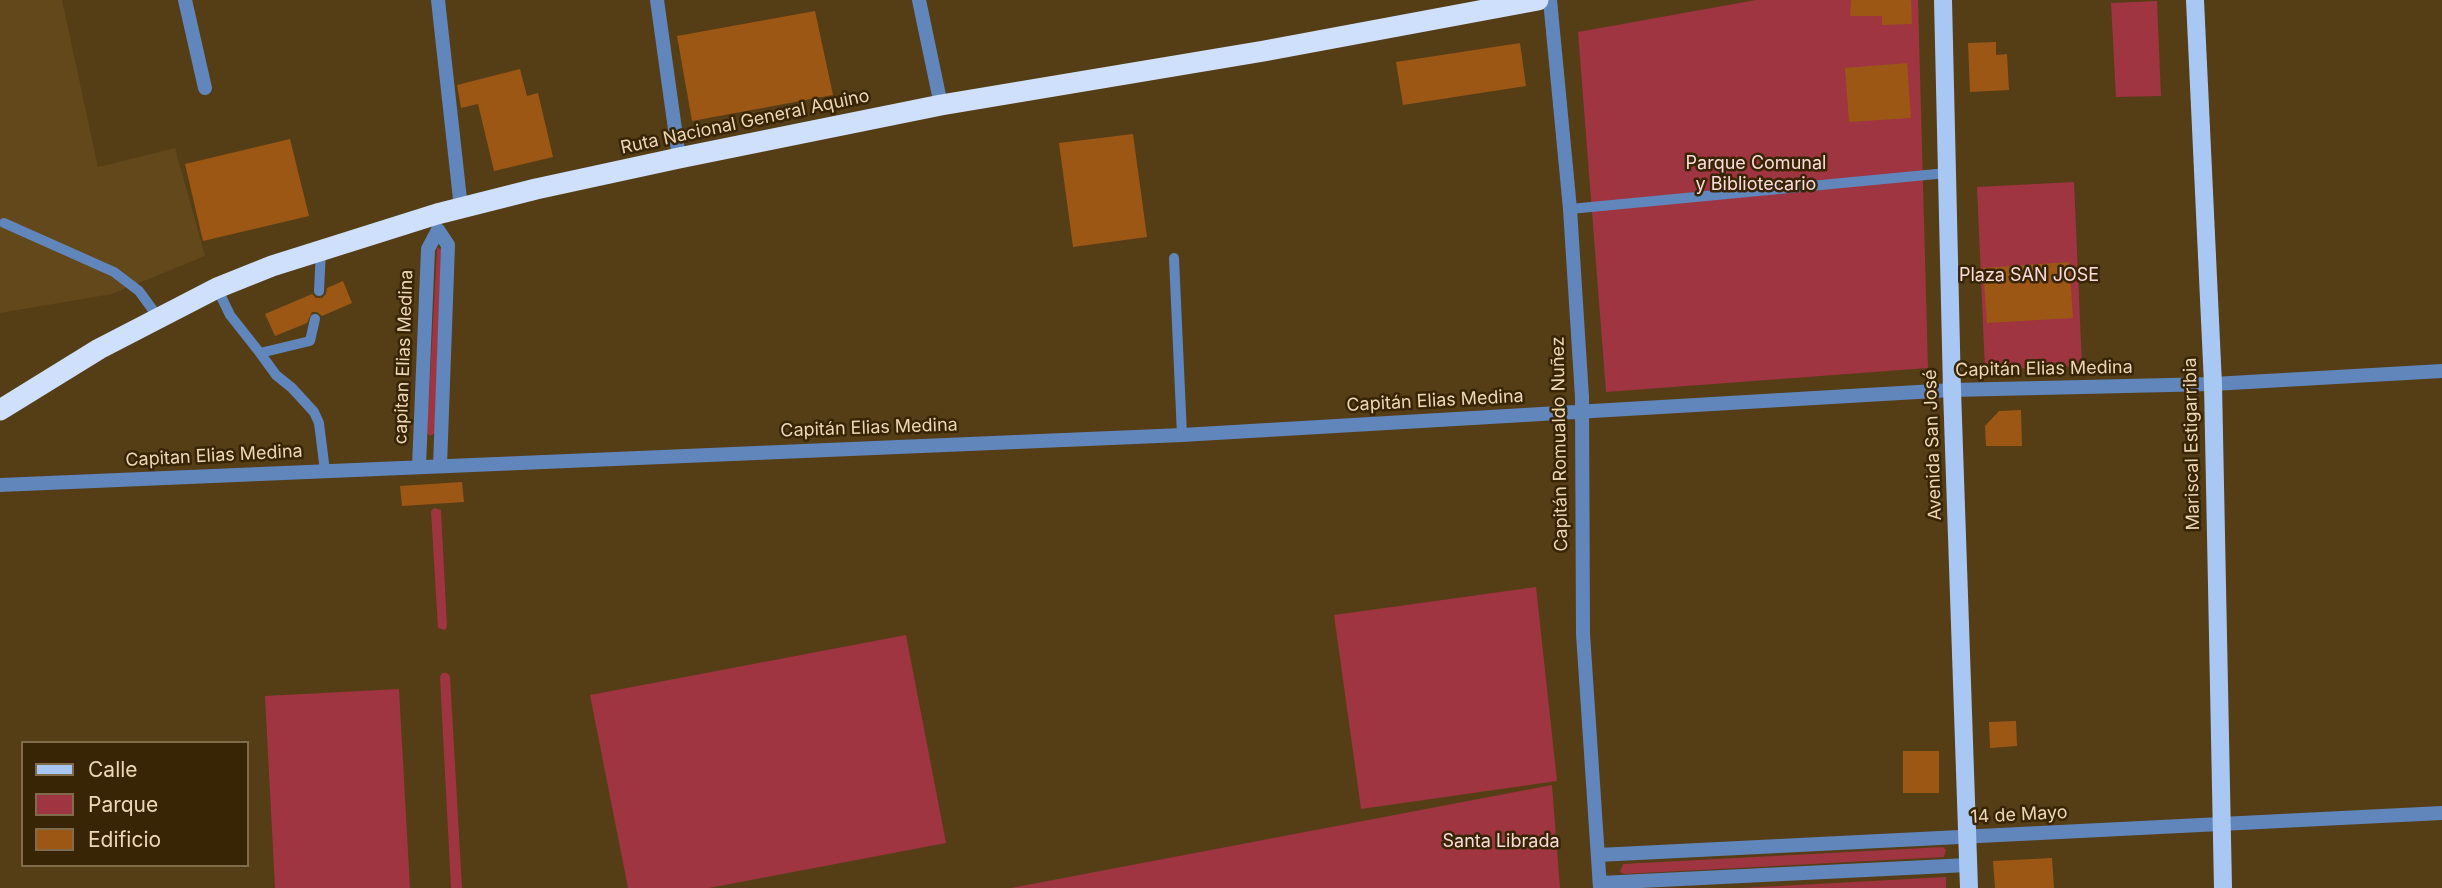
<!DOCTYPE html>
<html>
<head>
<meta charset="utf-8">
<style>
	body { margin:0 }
	#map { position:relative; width:2442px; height:888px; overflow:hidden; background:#553d16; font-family:Inter,sans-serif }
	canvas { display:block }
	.legend { position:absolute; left:21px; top:741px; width:228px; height:126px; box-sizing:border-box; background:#372505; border:2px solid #806c4b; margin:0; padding:9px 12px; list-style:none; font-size:21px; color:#eed7b4 }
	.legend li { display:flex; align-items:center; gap:14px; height:35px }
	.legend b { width:35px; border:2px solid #806c4b }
</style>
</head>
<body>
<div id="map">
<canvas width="2442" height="888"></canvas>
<ul class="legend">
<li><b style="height:9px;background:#a9c7f3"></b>Calle</li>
<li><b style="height:19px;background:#9e3541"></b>Parque</li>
<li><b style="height:19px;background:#9c5715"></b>Edificio</li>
</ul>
</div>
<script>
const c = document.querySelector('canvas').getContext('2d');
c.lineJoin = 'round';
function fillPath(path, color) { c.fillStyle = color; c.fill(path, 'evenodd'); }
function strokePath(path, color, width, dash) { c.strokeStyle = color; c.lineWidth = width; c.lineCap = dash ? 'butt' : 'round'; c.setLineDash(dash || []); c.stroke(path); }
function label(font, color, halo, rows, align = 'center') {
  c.font = font + ' Inter,sans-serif'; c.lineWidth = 5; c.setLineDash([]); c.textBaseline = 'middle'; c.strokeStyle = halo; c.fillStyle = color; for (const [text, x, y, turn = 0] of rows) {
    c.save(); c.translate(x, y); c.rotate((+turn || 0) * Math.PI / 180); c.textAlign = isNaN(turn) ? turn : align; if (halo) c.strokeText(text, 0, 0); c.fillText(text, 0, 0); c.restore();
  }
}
const built = new Path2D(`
	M0,0H62L98,167L175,148L205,256L112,294L0,313Z`);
const green = new Path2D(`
	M1756,0H1918L1928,368L1606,392L1578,32Z
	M2157,1L2161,96L2116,97L2111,3Z
	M2074,182L2082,366L1985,370L1977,187Z
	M437,248L441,249L435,433L430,436L427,433Z
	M434,508L441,510L447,627L445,630L438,628L431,511Z
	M1536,587L1557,781L1361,809L1334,615Z
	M906,635L946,843L709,888H628L590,695Z
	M442,673H447L450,676L462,888H451L440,677Z
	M399,689L410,888H275L265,696Z
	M1552,785L1560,888H1011Z
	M1943,847L1946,850L1944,857L1624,874L1620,872L1623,864Z
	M1946,877V888H1742Z`);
const building = new Path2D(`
	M1851,0H1911L1912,24L1882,25V16H1850Z
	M815,11L833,95L692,121L677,36Z
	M1996,42V55L2007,54L2009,90L1970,92L1968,43Z
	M1520,43L1526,86L1403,105L1396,62Z
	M1907,63L1911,118L1849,122L1845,68Z
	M520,69L527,96L538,93L553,157L494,171L478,104L461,108L457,85Z
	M1133,134L1147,237L1073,247L1059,143Z
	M290,139L309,216L203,241L185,164Z
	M2069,262L2073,318L1987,323L1983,268Z
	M343,281L352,303L322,316L317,312H312L307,323L275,336L265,314L312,294L316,298H322L326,294L327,288Z
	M2021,410L2022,446H1986L1985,426L1999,411Z
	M462,482L464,502L402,506L400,486Z
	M2016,721L2017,746L1990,748L1989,722Z
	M1903,751H1939V793H1903Z
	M2052,858L2054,888H1995L1993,861Z`);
const lane = new Path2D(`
	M1570,209L1947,173
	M4,223L114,272L139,291L158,317
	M1174,258L1182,435
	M217,288L230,315L260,353L310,341L315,319
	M319,291L321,250
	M260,353L276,375L292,388L314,412L319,423L325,471`);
const street = new Path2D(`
	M185,0L205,88
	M438,0L461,208
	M657,0L679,158
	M919,0L941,105
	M1550,0L1570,209L1582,397L1583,634L1600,888
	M438,230L448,245L440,466
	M419,466L428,249L438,230
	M0,485L1182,435L1952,390L2213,384L2442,371
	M1598,855L2442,813
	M1600,883L1968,865`);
const primary = new Path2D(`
	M1943,0L1952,390L1969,888
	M2195,0L2213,384L2223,888`);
const highway = new Path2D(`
	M0,410L99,349L217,288L272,266L437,214L536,189L679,158L941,105L1264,51L1538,0`);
const streetNames = [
	["Ruta Nacional General Aquino",745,122,-12],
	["capitan Elias Medina",404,357,-88],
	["Capitán Elias Medina",2044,369,-1],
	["Capitán Elias Medina",1435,401,-3],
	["Capitán Elias Medina",869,428,-2],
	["Capitán Romualdo Nuñez",1560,444,-91],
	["Mariscal Estigarribia",2192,444,-91],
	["Avenida San José",1933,445,-92],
	["Capitan Elias Medina",214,456,-3],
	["14 de Mayo",2019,815,-3]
];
const parkNames = [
	["Parque Comunal",1756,164],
	["y Bibliotecario",1756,185],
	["Plaza SAN JOSE",2029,276],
	["Santa Librada",1501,842]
];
fillPath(built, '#62481b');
fillPath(green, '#9e3541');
fillPath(building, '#9c5715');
strokePath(lane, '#6086bc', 10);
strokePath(street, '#6086bc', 14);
strokePath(primary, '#a9c7f3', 18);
strokePath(highway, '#cee0fb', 21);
label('18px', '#eed7b4', '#372505', streetNames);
label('18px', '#fbdbdb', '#372505', parkNames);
</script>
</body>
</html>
